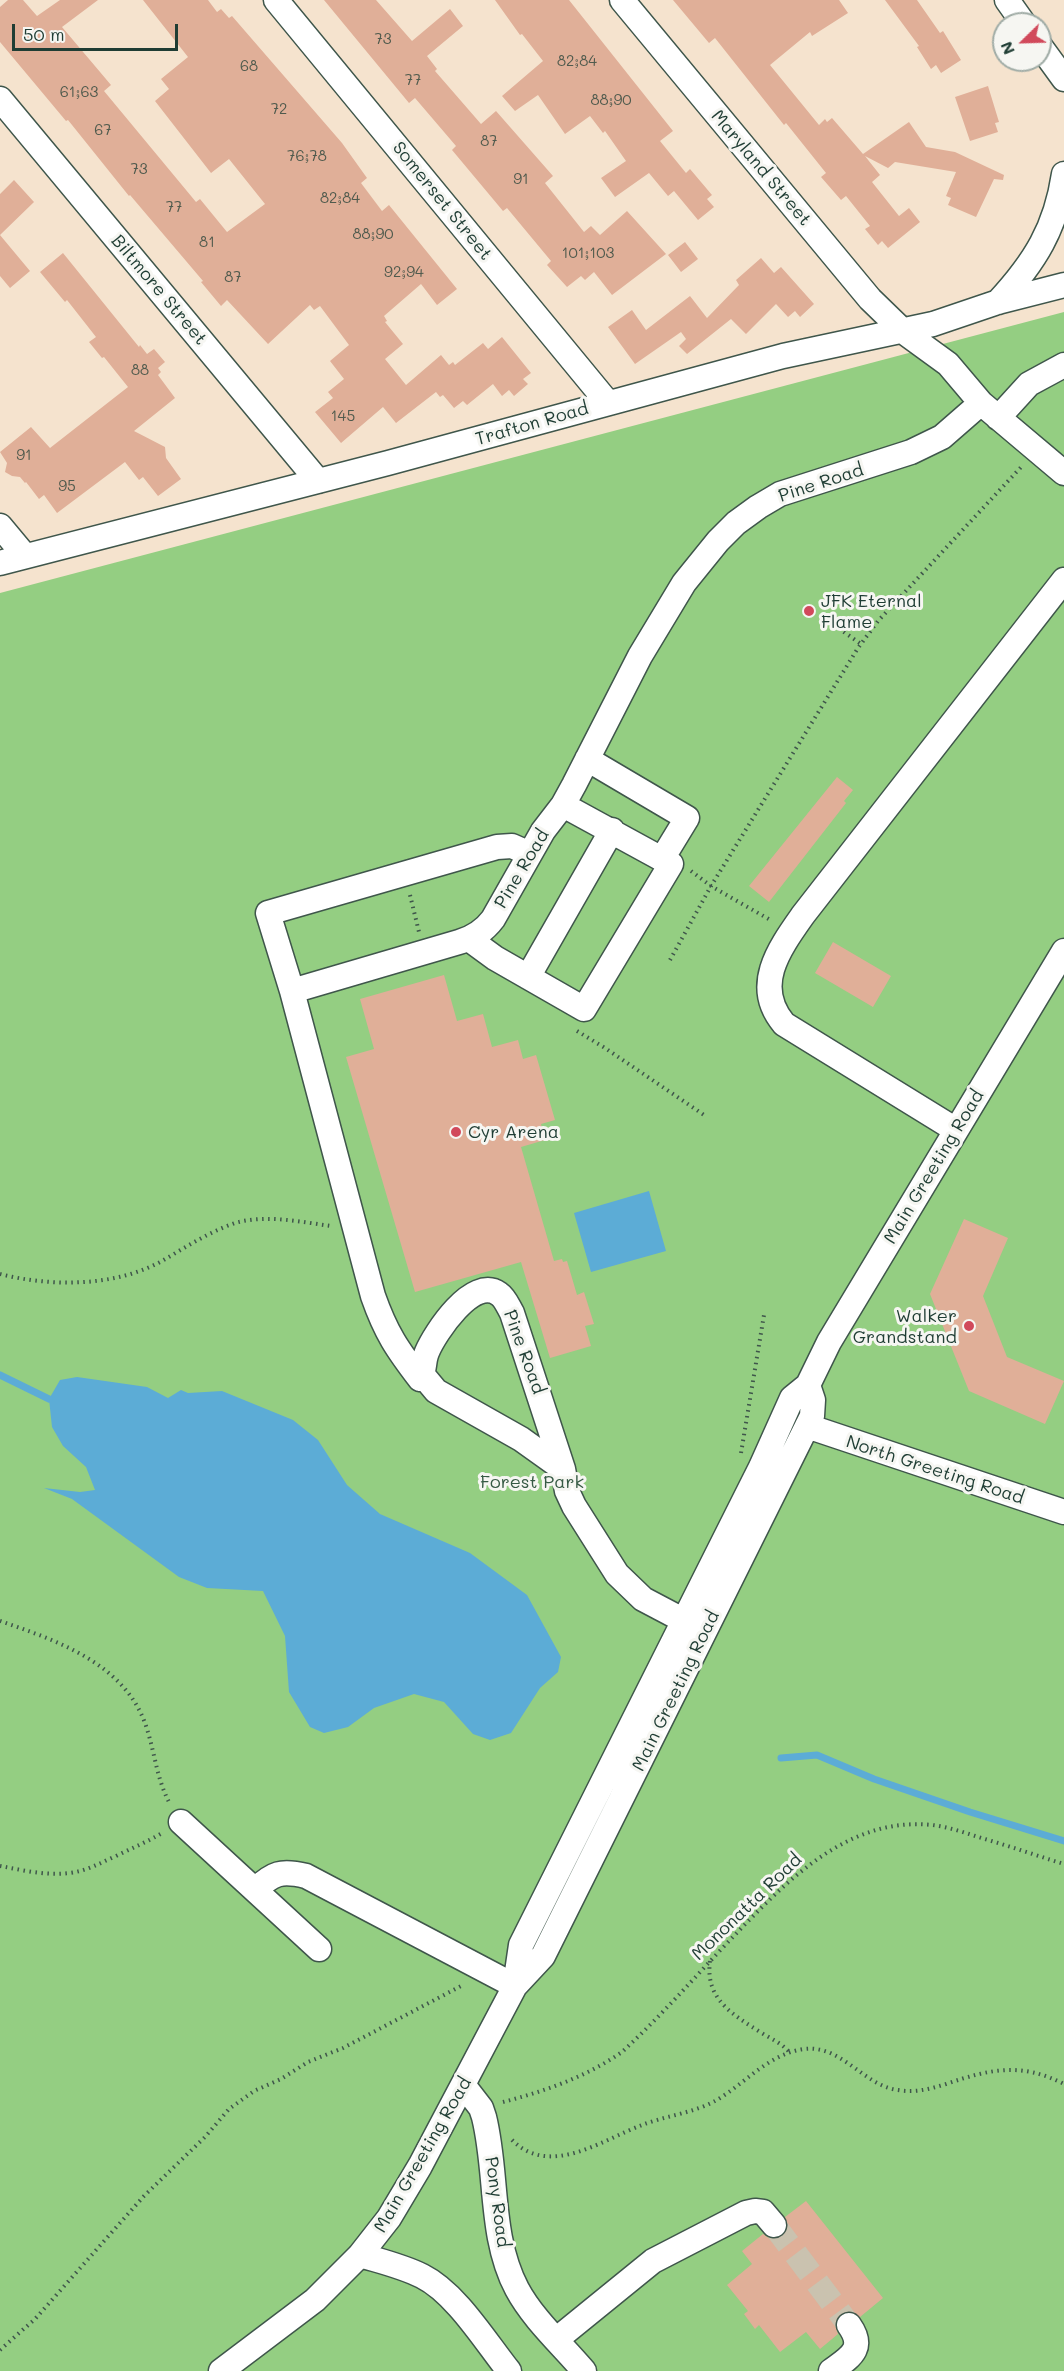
<!DOCTYPE html>
<html>
<head>
<meta charset="utf-8">
<style>
	body { margin:0 }
	#map { position:relative; width:1064px; height:2371px; overflow:hidden; background:#f5e3ce; font-family:Mali,sans-serif }
	canvas { display:block }
	.north { position:absolute; left:992px; top:12px; width:60px; height:60px; box-sizing:border-box; background:#f6f6f2; border:2px solid #a0aca6; border-radius:50%; rotate:247deg; font-size:16px; font-weight:700; line-height:24px; text-align:center; color:#1f3d34 }
	.north::after { content:''; display:block; margin:auto; width:21px; height:27px; background:#d1495b; clip-path:polygon(50% 0,100% 100%,50% 72%,0 100%) }
	.scale { position:absolute; left:12px; top:24px; width:166px; height:27px; box-sizing:border-box; border:3px solid #1f3d34; border-top:0; padding-left:8px; font-size:18px; line-height:21px; white-space:nowrap; color:#1f3d34; -webkit-text-stroke:4px #f6f6f2; paint-order:stroke }
</style>
</head>
<body>
<div id="map">
<canvas width="1064" height="2371"></canvas>
<div class="north">N</div>
<div class="scale">50 m</div>
</div>
<script>
const c = document.querySelector('canvas').getContext('2d');
c.lineJoin = 'round';
function fillPath(path, color) { c.fillStyle = color; c.fill(path, 'evenodd'); }
function strokePath(path, color, width, dash) { c.strokeStyle = color; c.lineWidth = width; c.lineCap = dash ? 'butt' : 'round'; c.setLineDash(dash || []); c.stroke(path); }
function label(font, color, halo, rows, align = 'center') {
  c.font = font + ' Mali,sans-serif'; c.lineWidth = 6; c.setLineDash([]); c.textBaseline = 'middle'; c.strokeStyle = halo; c.fillStyle = color; for (const [text, x, y, turn = 0] of rows) {
    c.save(); c.translate(x, y); c.rotate((+turn || 0) * Math.PI / 180); c.textAlign = isNaN(turn) ? turn : align; if (halo) c.strokeText(text, 0, 0); c.fillText(text, 0, 0); c.restore();
  }
}
const green = new Path2D(`
	M1064,312V2371H0V593Z`);
const water = new Path2D(`
	M649,1191L666,1251L591,1272L574,1213Z
	M77,1377L147,1387L168,1398L181,1390L188,1393L222,1391L293,1420L318,1440L347,1485L380,1514L470,1553L527,1595L561,1657L558,1672L540,1688L511,1733L490,1740L473,1734L444,1702L414,1694L374,1708L348,1727L324,1733L310,1727L289,1692L285,1636L263,1591L207,1588L179,1577L72,1499L44,1488L80,1492L95,1490L86,1467L63,1446L52,1427L49,1399L60,1380Z`);
const stream = new Path2D(`
	M0,1375L49,1399
	M781,1758L817,1755L874,1779L970,1812L1064,1841`);
const building = new Path2D(`
	M8,0H23L37,16L60,0H98L62,27L111,85L104,91L196,202L200,199L227,232L265,204L229,159L211,173L155,101L169,89L161,79L188,57L143,0H208L217,12L221,9L229,18L232,16L342,143L367,178L361,183L382,211L389,205L457,289L437,305L421,284L384,316L387,321L385,322L403,344L385,359L406,385L441,355L449,365L453,362L455,365L483,343L488,349L502,337L531,373L523,379L528,384L514,396L509,390L502,396L493,384L467,405L463,401L454,408L443,395L440,397L436,392L396,423L383,407L341,443L315,412L333,398L328,392L344,379L330,361L349,345L320,306L314,310L310,305L268,344L227,300L221,306L201,282L203,281L130,195L129,196L68,120L66,121L0,42V7Z
	M324,0H376L412,41L450,9L463,26L427,56L437,69L435,71L481,124L496,111L553,176L545,183L584,232L591,226L600,235L627,211L666,254L612,295L594,272L585,280L581,276L567,287L547,265L551,261L507,208L503,211L452,150L456,146L415,98L409,103Z
	M495,0H569L673,131L660,141L686,173L690,169L712,195L707,199L714,207L698,220L674,191L668,196L649,173L615,197L601,178L626,161L605,131L603,133L590,116L565,134L538,95L515,111L502,96L543,61L522,34L520,35Z
	M673,0H839L848,13L812,36L810,32L770,65L819,125L825,119L827,122L832,118L863,154L909,122L926,147L955,152L1004,175L1003,180L994,179L976,217L948,205L951,198L946,196L956,172L895,162L888,168L865,156L880,175L872,182L899,216L909,208L920,222L888,248L882,241L878,245L865,229L870,226L846,196L841,200L821,177L826,173L786,123L784,125L715,38L709,43Z
	M885,0H917L940,33L943,31L961,60L941,73L936,65L931,69L917,47L919,46Z
	M988,86L999,122L995,123L998,132L970,141L955,97Z
	M14,180L34,202L0,235V194Z
	M0,235L30,271L10,288L0,276Z
	M685,242L698,259L681,272L668,255Z
	M63,253L139,347L140,345L147,354L154,349L165,362L158,368L161,372L158,375L175,398L134,431L165,447L166,458L181,479L158,496L143,477L139,480L125,462L57,513L44,495L39,499L26,482L25,483L20,477L12,476L5,472L7,463L0,452L31,427L50,448L128,387L104,357L102,358L89,342L96,337L67,300L65,302L40,272Z
	M761,258L774,273L781,267L814,304L800,317L795,311L788,317L776,304L746,334L731,319L687,354L679,346L686,339L681,332L635,364L608,327L632,310L646,330L690,296L707,318L739,285L736,280Z
	M837,777L853,790L844,801L846,803L769,902L749,886Z
	M833,942L891,976L873,1007L815,973Z
	M444,975L457,1021L483,1014L492,1047L518,1040L523,1059L536,1055L555,1120L541,1124L545,1140L521,1147L554,1261L562,1259L563,1262L567,1261L577,1295L584,1292L594,1324L585,1326L591,1346L550,1358L521,1262L415,1292L346,1057L374,1049L360,999Z
	M964,1219L1008,1238L983,1296L1007,1357L1064,1381L1045,1424L969,1391L930,1294Z
	M806,2201L883,2298L860,2317L849,2311L841,2313L835,2325L838,2334L820,2349L806,2332L780,2352L759,2325L755,2329L744,2314L748,2311L727,2285L752,2264L742,2251L763,2234L770,2239L783,2236L788,2229L785,2217Z`);
const minorTunnel = new Path2D(`
	M774,2225L849,2325`);
const path = new Path2D(`
	M824,618L861,644
	M691,871L711,886L772,921
	M410,895L419,932
	M670,960L711,886L858,648L878,621L1023,465
	M577,1031L605,1048L707,1117
	M0,1274C51,1287 115,1287 162,1261C186,1247 209,1232 235,1223C266,1214 301,1222 331,1226
	M741,1453L764,1315
	M0,1621C58,1641 127,1664 147,1729C155,1754 157,1780 170,1804
	M0,1866C22,1870 46,1876 69,1873C87,1871 100,1863 116,1856C132,1848 147,1842 162,1833
	M710,1961C705,1999 732,2014 760,2032C771,2039 782,2043 790,2053
	M503,2102C545,2091 586,2077 622,2052C660,2017 694,1978 730,1940C784,1884 846,1816 932,1825C950,1827 968,1834 985,1839C1012,1847 1038,1856 1064,1864
	M512,2140C550,2178 602,2140 642,2125C665,2116 693,2113 715,2101C745,2084 768,2054 804,2049C841,2044 864,2086 898,2090C915,2093 930,2089 946,2084C990,2069 1021,2062 1064,2084
	M0,2350L35,2319L144,2196L205,2137L229,2109L254,2091L281,2079L308,2062L343,2048L463,1985`);
const minor = new Path2D(`
	M276,0L608,403
	M622,0L870,299L904,332L948,364L981,403L1064,473
	M1007,0L1024,24
	M1040,46L1064,79
	M0,99L318,481
	M998,302C1035,262 1056,228 1064,174
	M998,418L1029,384L1064,365
	M0,526L25,556
	M0,563L388,463L783,356L933,324L998,302L1064,285
	M587,759L687,818L662,859
	M469,939L495,958L584,1009L671,864L563,805
	M528,977L612,830
	M292,991L268,913L497,847L512,846L530,854
	M956,1130L784,1024C752,986 779,949 803,915L1064,580
	M420,1379C397,1349 386,1333 373,1296L292,991L459,942C473,938 484,931 493,919L543,831L563,805L574,785L640,656L684,583L718,541L736,523L758,507L780,494L911,452L942,437L981,403
	M807,1426L1064,1512
	M563,1469L512,1313C508,1306 505,1298 499,1294C473,1275 435,1333 427,1352C423,1361 425,1372 420,1379H426L436,1391L521,1439L563,1469L567,1491L574,1506L617,1574L643,1599L698,1628
	M181,1822L319,1949
	M255,1890C273,1873 281,1870 306,1876L515,1986
	M515,1986L521,1945L761,1467L792,1398L808,1385L829,1342L1064,951
	M464,2086L481,2108L484,2117C498,2173 489,2236 517,2289C533,2319 562,2345 584,2371
	M360,2255C380,2261 402,2266 422,2276C456,2293 485,2341 509,2371
	M557,2339L653,2261L746,2213L755,2211L763,2212L774,2225
	M221,2371L315,2300L360,2255L389,2218L420,2166L515,1986L543,1956L812,1416L813,1400L808,1385
	M831,2371C850,2357 866,2349 849,2325`);
const markers = [
	[809,611,6,"#d1495b"],
	[456,1132,6,"#d1495b"],
	[969,1326,6,"#d1495b"]
];
const numberNames = [
	["73",383,39],
	["82;84",577,61],
	["68",249,66],
	["77",413,80],
	["61;63",79,92],
	["88;90",611,100],
	["72",279,109],
	["67",103,130],
	["87",489,141],
	["76;78",307,156],
	["73",139,169],
	["91",521,179],
	["82;84",340,198],
	["77",174,207],
	["88;90",373,234],
	["81",207,242],
	["101;103",588,253],
	["92;94",404,272],
	["87",233,277],
	["88",140,370],
	["145",343,416],
	["91",24,455],
	["95",67,486]
];
const streetNames = [
	["Maryland Street",761,168,50],
	["Somerset Street",442,201,51],
	["Biltmore Street",159,290,50],
	["Trafton Road",532,424,-16],
	["Pine Road",821,483,-18],
	["Pine Road",522,869,-59],
	["Main Greeting Road",934,1167,-59],
	["Pine Road",524,1352,70],
	["North Greeting Road",935,1470,18],
	["Main Greeting Road",676,1691,-64],
	["Mononatta Road",747,1907,-44],
	["Main Greeting Road",423,2155,-60],
	["Pony Road",497,2202,82]
];
const poiNames = [
	["JFK Eternal",821,601],
	["Flame",821,622],
	["Cyr Arena",468,1132],
	["Walker",957,1316,"right"],
	["Grandstand",957,1337,"right"]
];
const parkNames = [
	["Forest Park",532,1482]
];
fillPath(green, '#94ce82');
fillPath(water, '#5cacd6');
strokePath(stream, '#5cacd6', 7);
fillPath(building, '#e0af98');
strokePath(minorTunnel, '#cac2af', 24, [24, 12]);
strokePath(minor, '#3f564b', 27);
strokePath(path, '#3f564b', 4, [1.5, 4.5]);
strokePath(minor, '#fff', 24);
for (const [x, y, r, color] of markers) { const dot = new Path2D(); dot.arc(x, y, r, 0, 2 * Math.PI); c.fillStyle = color; c.fill(dot); strokePath(dot, '#f6f6f2', 2); }
label('15px', '#4f5a4d', null, numberNames);
label('18px', '#1f3d34', '#f6f6f2', streetNames);
label('18px', '#1f3d34', '#f6f6f2', poiNames, 'left');
label('18px', '#365a44', '#f6f6f2', parkNames);
</script>
</body>
</html>
